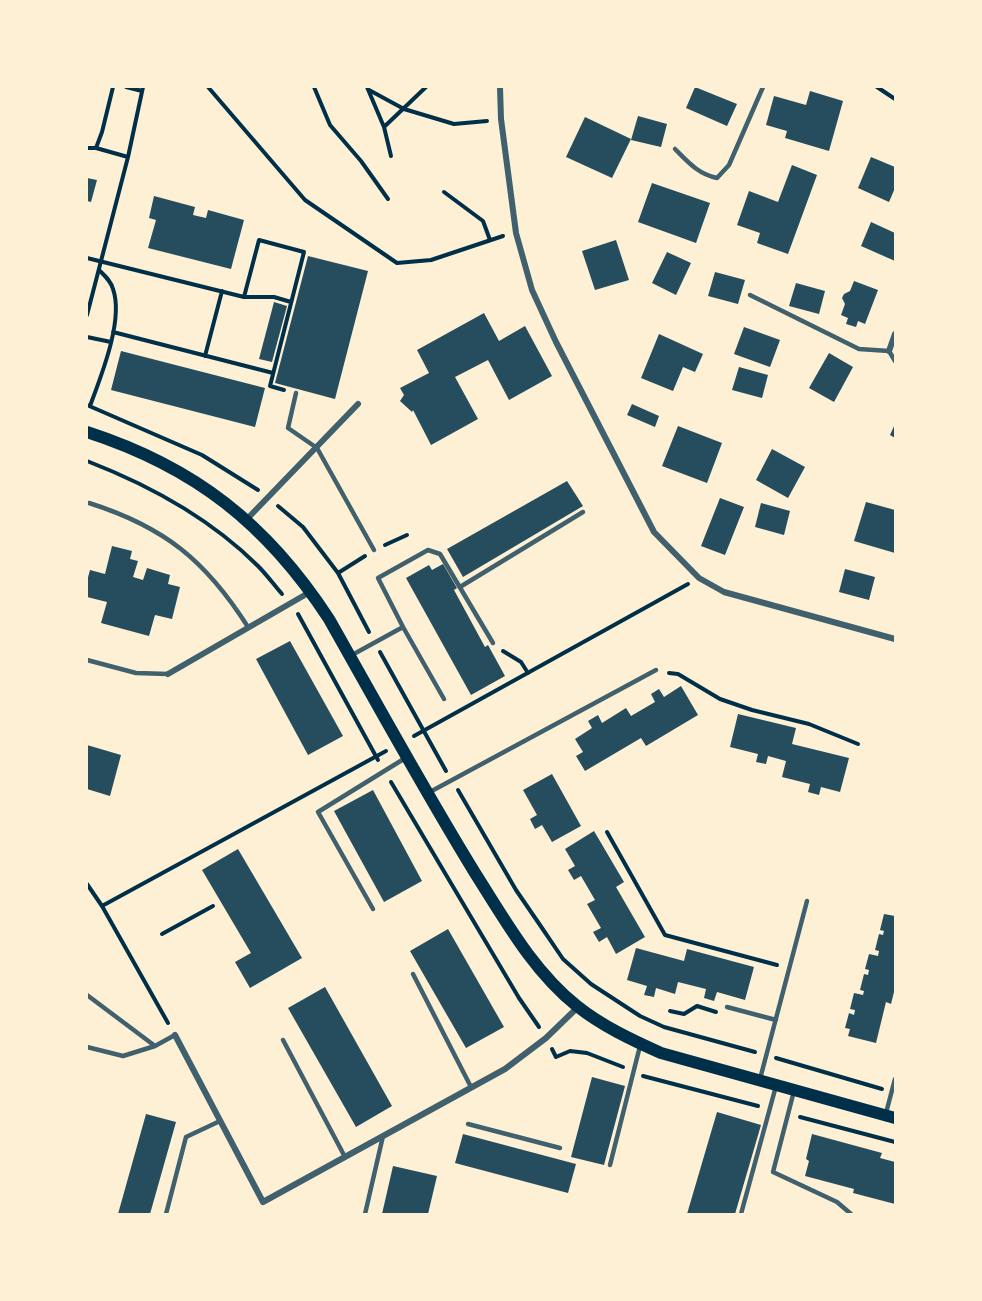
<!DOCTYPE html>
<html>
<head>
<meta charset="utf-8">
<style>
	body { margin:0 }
	#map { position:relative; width:982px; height:1301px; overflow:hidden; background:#fdf0d5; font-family:Raleway,sans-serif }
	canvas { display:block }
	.frame { position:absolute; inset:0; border:88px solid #fdf0d5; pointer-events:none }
</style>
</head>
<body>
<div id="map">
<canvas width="982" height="1301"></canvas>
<div class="frame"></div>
</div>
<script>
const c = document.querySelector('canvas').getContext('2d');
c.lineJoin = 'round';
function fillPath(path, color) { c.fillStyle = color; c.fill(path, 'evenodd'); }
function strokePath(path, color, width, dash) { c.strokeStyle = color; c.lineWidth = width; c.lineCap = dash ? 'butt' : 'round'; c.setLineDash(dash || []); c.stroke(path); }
const building = new Path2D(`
	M695,87L737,104L727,126L686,108Z
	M810,91L843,101L829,151L785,138L787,131L766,125L774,96L806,105Z
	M638,116L667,124L661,147L631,140Z
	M585,117L631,139L612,178L566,157Z
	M871,157L895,167V188L889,202L858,188Z
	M792,165L817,175L788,254L757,243L760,233L737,225L749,191L778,202Z
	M87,178L97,180L91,202L87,201Z
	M652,183L710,203L696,243L638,222Z
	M154,196L195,207L193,215L206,218L208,210L244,220L231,269L148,248L156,220L149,218Z
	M871,222L895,233V261L861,246Z
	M616,240L629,280L595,290L582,251Z
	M667,252L691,263L676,295L652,283Z
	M308,256L368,271L335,399L275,383Z
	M715,272L745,280L738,304L708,296Z
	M854,281L878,290L865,324L858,321L856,327L846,324L848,318L841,315L845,304L842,298L844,294L850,291Z
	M796,283L825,291L819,314L789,306Z
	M274,302L287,306L272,362L259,359Z
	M484,313L499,341L525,326L552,376L509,400L488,360L455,377L478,419L431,445L413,410L412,412L400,401L404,395L400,388L429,373L417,350Z
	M744,327L780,340L770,367L734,354Z
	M659,334L703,354L695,372L683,367L673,391L641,378Z
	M121,351L265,388L255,427L111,390Z
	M829,353L853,367L834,402L809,388Z
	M739,367L768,375L762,398L732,390Z
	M632,404L659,416L655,427L627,415Z
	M895,424V438L890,435Z
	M678,426L722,443L707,483L662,466Z
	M772,449L805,467L788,498L756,480Z
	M567,481L583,506L463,577L447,549Z
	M720,498L744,507L725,555L701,546Z
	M866,502L895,510V553L854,541Z
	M761,503L790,511L784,535L755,527Z
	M112,546L132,551L130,559L138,561L133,577L143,580L147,568L170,575L168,584L180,587L172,619L155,615L149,636L101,623L107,602L87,597V581L90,570L105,574Z
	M443,564L457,588L454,590L485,647L488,645L505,676L471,695L406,578L429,565L432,570Z
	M845,569L875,577L869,600L839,592Z
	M290,641L343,736L308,755L256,659Z
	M681,686L698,715L646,746L641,738L585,771L576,756L583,752L575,739L592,728L588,721L598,715L602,723L626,708L631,716L655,702L651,694L659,689L664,697Z
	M738,714L796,728L792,744L849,758L840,792L821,787L819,795L808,792L810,784L782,777L786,761L768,756L766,764L756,762L758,754L730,747Z
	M87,745L121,755L110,796L87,789Z
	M552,774L581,826L552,842L542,825L535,829L530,819L537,815L523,790Z
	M373,790L422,881L384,902L334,811Z
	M594,831L624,882L616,887L645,937L616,954L607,937L599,942L593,932L601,928L587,904L595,900L581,876L574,880L568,870L575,866L565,849Z
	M238,849L302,958L250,988L235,962L251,953L202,870Z
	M884,914L895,916V988L891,1004L886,1002L876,1043L848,1036L850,1029L845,1028L849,1013L854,1015L855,1010L850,1009L854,993L863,995L864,991L860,990L864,974L868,975L869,970L865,969L869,954L878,956L879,951L875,950L879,934L883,935L884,931L880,930Z
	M448,929L504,1027L466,1048L410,951Z
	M636,948L684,961L687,949L754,967L745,1000L717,992L714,1001L704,998L706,989L678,982L675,994L656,988L654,997L644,995L647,986L627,980Z
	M325,987L392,1106L356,1127L288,1008Z
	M592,1077L625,1086L604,1165L571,1157Z
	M717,1112L761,1125L735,1214H687Z
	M146,1114L176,1122L150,1214H118Z
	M463,1134L576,1164L568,1193L455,1163Z
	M812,1134L882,1153L880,1158L895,1162V1204L853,1193L854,1189L805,1176L809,1161L806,1159Z
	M393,1166L437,1176L428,1214H382Z`);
const path = new Path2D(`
	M126,87L142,91
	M208,87L305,200L397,263L431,260L503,236
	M314,87L330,125L361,161L388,199
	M367,87L384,127L391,156
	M877,87L895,99
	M369,90L404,109L454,124L487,121
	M384,127L426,87
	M87,148H96L128,157
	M96,148L102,132L113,87
	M444,192L483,221L490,240
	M87,258L244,297H274L291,302
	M244,297L259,240L304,252L270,386L284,390
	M87,315L128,157L143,87
	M113,332L273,373
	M87,337L111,342
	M205,356L222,291
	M87,405L202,455L258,490
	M90,406C101,376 124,320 113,289C111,281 105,276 99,270
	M87,461C149,485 211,519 258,566C267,575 274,585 282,594
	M278,506L303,527L338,573L369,632
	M385,545L407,535
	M338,573L365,556
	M298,614L378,760
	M503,651L521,662L528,673
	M380,652L446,771
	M669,673L678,674L720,699L752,710L809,724L858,744
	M414,736L688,584
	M391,782L519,998L539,1027
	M458,790L516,890L542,928L563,959L591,984L640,1016L664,1027L755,1052
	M607,832L665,935L777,965
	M87,884L102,906L168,1023
	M102,906L386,751
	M162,934L213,906
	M670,1011L684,1014L697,1006L716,1012
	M552,1049L556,1057L570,1051L587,1053L623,1067
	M776,1058L882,1089
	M643,1076L758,1106
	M800,1117L895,1142`);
const service = new Path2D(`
	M675,149C688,162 698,174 717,178L729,165L763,87
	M750,295L859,349L889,351L895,361
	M296,393L288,428L317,448L374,550
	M89,503C165,527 206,561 248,627
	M460,587L583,512
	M403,627L378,578L428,550L440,554L493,643
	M352,655L403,627L444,699
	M87,660L136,673L168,674
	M428,793L656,670
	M373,909L318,812L407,757
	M413,974L471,1087
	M87,995L155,1046L175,1035
	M727,1007L776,1020
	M283,1040L345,1157
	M87,1047L123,1056L155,1046
	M760,1079L807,901
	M794,1091L773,1172L837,1202L851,1214
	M886,1113L895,1079
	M468,1124L560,1148
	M610,1165L640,1046
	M166,1214L186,1137L220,1121
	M365,1214L383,1136
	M741,1214L776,1086`);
const minor = new Path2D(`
	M500,87L501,119L516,233L532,290L556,342L654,532L699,578L724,592L895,639
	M889,351L895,334
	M247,519L358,404
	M168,674L310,592
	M175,1035L263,1202L505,1069L546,1038L578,1007`);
const secondary = new Path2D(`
	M87,432C195,467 267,524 329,619C377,704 424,790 475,873C505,920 533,971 577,1006C602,1026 632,1040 661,1053L895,1118`);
fillPath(building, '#264d5e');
strokePath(path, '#003049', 4);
strokePath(service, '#3f606c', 4.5);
strokePath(minor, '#3f606c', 6);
strokePath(secondary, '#003049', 12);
</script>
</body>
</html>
